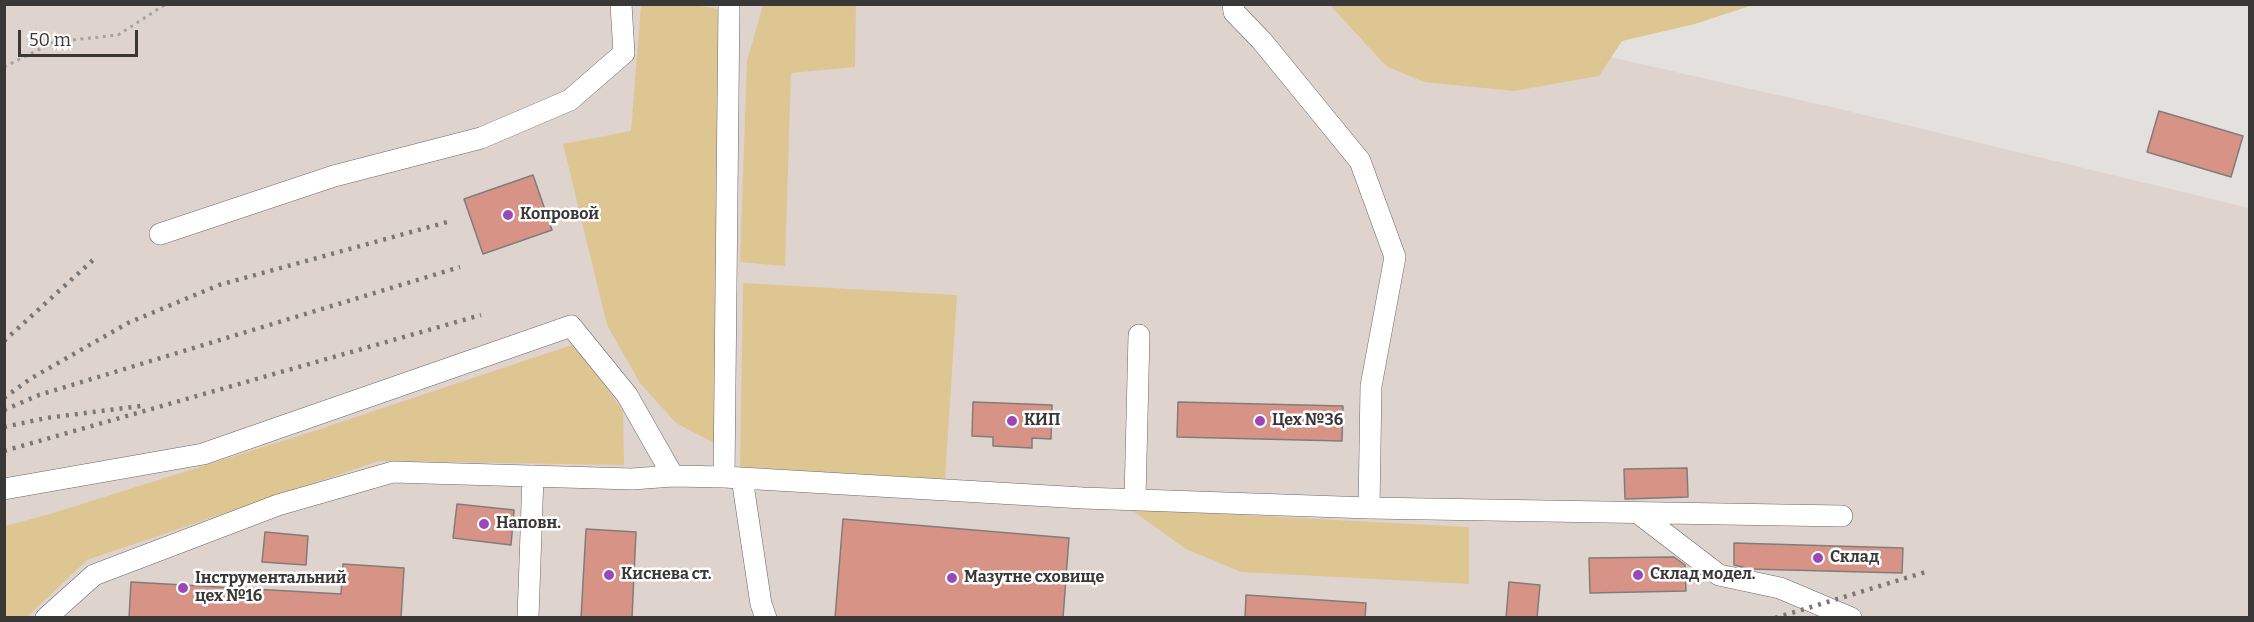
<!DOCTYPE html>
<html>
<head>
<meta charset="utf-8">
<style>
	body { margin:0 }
	#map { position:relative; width:2254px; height:622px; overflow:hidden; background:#e4e0de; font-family:Bitter,serif }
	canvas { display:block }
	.frame { position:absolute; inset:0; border:6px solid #393837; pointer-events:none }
	.scale { position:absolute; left:18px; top:30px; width:120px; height:27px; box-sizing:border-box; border:3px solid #393837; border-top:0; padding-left:8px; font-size:18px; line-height:21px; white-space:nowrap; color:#393837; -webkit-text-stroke:4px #fff; paint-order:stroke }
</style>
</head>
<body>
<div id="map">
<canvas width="2254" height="622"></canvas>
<div class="frame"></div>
<div class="scale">50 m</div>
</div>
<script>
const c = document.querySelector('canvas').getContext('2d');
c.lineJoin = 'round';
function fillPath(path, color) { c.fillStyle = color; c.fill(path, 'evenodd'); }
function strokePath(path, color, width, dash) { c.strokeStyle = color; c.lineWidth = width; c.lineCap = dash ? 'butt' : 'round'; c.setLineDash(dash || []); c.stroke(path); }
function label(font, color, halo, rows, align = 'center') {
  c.font = font + ' Bitter,serif'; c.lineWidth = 5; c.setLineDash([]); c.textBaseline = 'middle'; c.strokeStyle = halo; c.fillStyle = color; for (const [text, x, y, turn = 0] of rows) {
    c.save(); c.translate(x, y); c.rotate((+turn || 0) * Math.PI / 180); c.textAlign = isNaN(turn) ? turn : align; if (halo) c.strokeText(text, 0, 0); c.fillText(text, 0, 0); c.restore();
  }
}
const built = new Path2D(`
	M4,5H1521L1579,50L1844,110L2249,208V617H5Z`);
const green = new Path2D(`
	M641,5H694L718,9L714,443L676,423L640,383L607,325L563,144L631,131Z
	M763,5H856L855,67L791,73L785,266L740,262L747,61Z
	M1330,5H1753L1695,24L1622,41L1599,76L1514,91L1424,82L1386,66Z
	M743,283L957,295L945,479L740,467Z
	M575,344L623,411L624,465L379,461L87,560L27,617L5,618V526L50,514L311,432Z
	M1130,509L1469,527V584L1241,572L1186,549Z`);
const building = new Path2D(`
	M2159,111L2243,136L2231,177L2147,152Z
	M533,175L552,230L483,254L464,199Z
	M973,402L1052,405L1051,439L1032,438V448L993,446V437L972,436Z
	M1178,402L1343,406L1342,441L1177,437Z
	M1687,468L1688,497L1625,499L1624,469Z
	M457,504L514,510L511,545L453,538Z
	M843,519L1069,538L1063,618H835Z
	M586,529L636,532L632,618H581Z
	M265,532L308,536L306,565L262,562Z
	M1734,543L1903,548L1902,573L1750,569L1734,565Z
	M1674,557L1685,565L1686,591L1590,593L1589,558Z
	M343,564L404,568L401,618H129L131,582L341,594Z
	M1509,582L1540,585L1537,618H1506Z
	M1246,595L1366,603L1365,618H1245Z`);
const path = new Path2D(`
	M4,67L54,42L118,35L166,4`);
const minor = new Path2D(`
	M1233,4L1234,12L1262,41L1360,161L1395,257L1371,386L1369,508
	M160,234L334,176L481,138L570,100L624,53L621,4
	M724,477L729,4
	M742,478L761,604L766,618
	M4,489L203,454L571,326L627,395L673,476
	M1135,499L1139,335
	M1638,513L1719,575L1780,588L1851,618
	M46,618L94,575L278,505L393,472L632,479L673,476L724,477L1083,498L1369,508L1842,516
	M528,618L533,476`);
const rail = new Path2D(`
	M4,341L93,260
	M4,398L30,379L128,323L219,285L451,221
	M4,410L39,395L460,267
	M4,427L46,418L141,406
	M4,451L481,315
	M1775,618L1929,571`);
const markers = [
	[508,215,6,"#9a48b8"],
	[1012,421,6,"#9a48b8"],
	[1260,421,6,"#9a48b8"],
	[484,524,6,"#9a48b8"],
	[1818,558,6,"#9a48b8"],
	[609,575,6,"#9a48b8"],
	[1638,575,6,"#9a48b8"],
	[952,578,6,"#9a48b8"],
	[183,588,6,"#9a48b8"]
];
const poiNames = [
	["Копровой",520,215],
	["КИП",1024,421],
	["Цех №36",1272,421],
	["Наповн.",496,524],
	["Склад",1830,558],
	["Киснева ст.",621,575],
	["Склад модел.",1650,575],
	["Мазутне сховище",964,578],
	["Інструментальний",195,579],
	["цех №16",195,597]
];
fillPath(built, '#dfd3ce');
fillPath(green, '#dec693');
fillPath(building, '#d89387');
strokePath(building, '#807c7c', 1.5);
strokePath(minor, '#6a6766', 22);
strokePath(path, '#a6a3a2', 3, [3, 4.5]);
strokePath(minor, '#fff', 21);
strokePath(rail, '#7a7877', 4.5, [3, 6]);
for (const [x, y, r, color] of markers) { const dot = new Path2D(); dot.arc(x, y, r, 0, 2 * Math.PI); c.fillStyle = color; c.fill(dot); strokePath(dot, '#fff', 2); }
label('bold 16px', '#393837', '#fff', poiNames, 'left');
</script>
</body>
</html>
